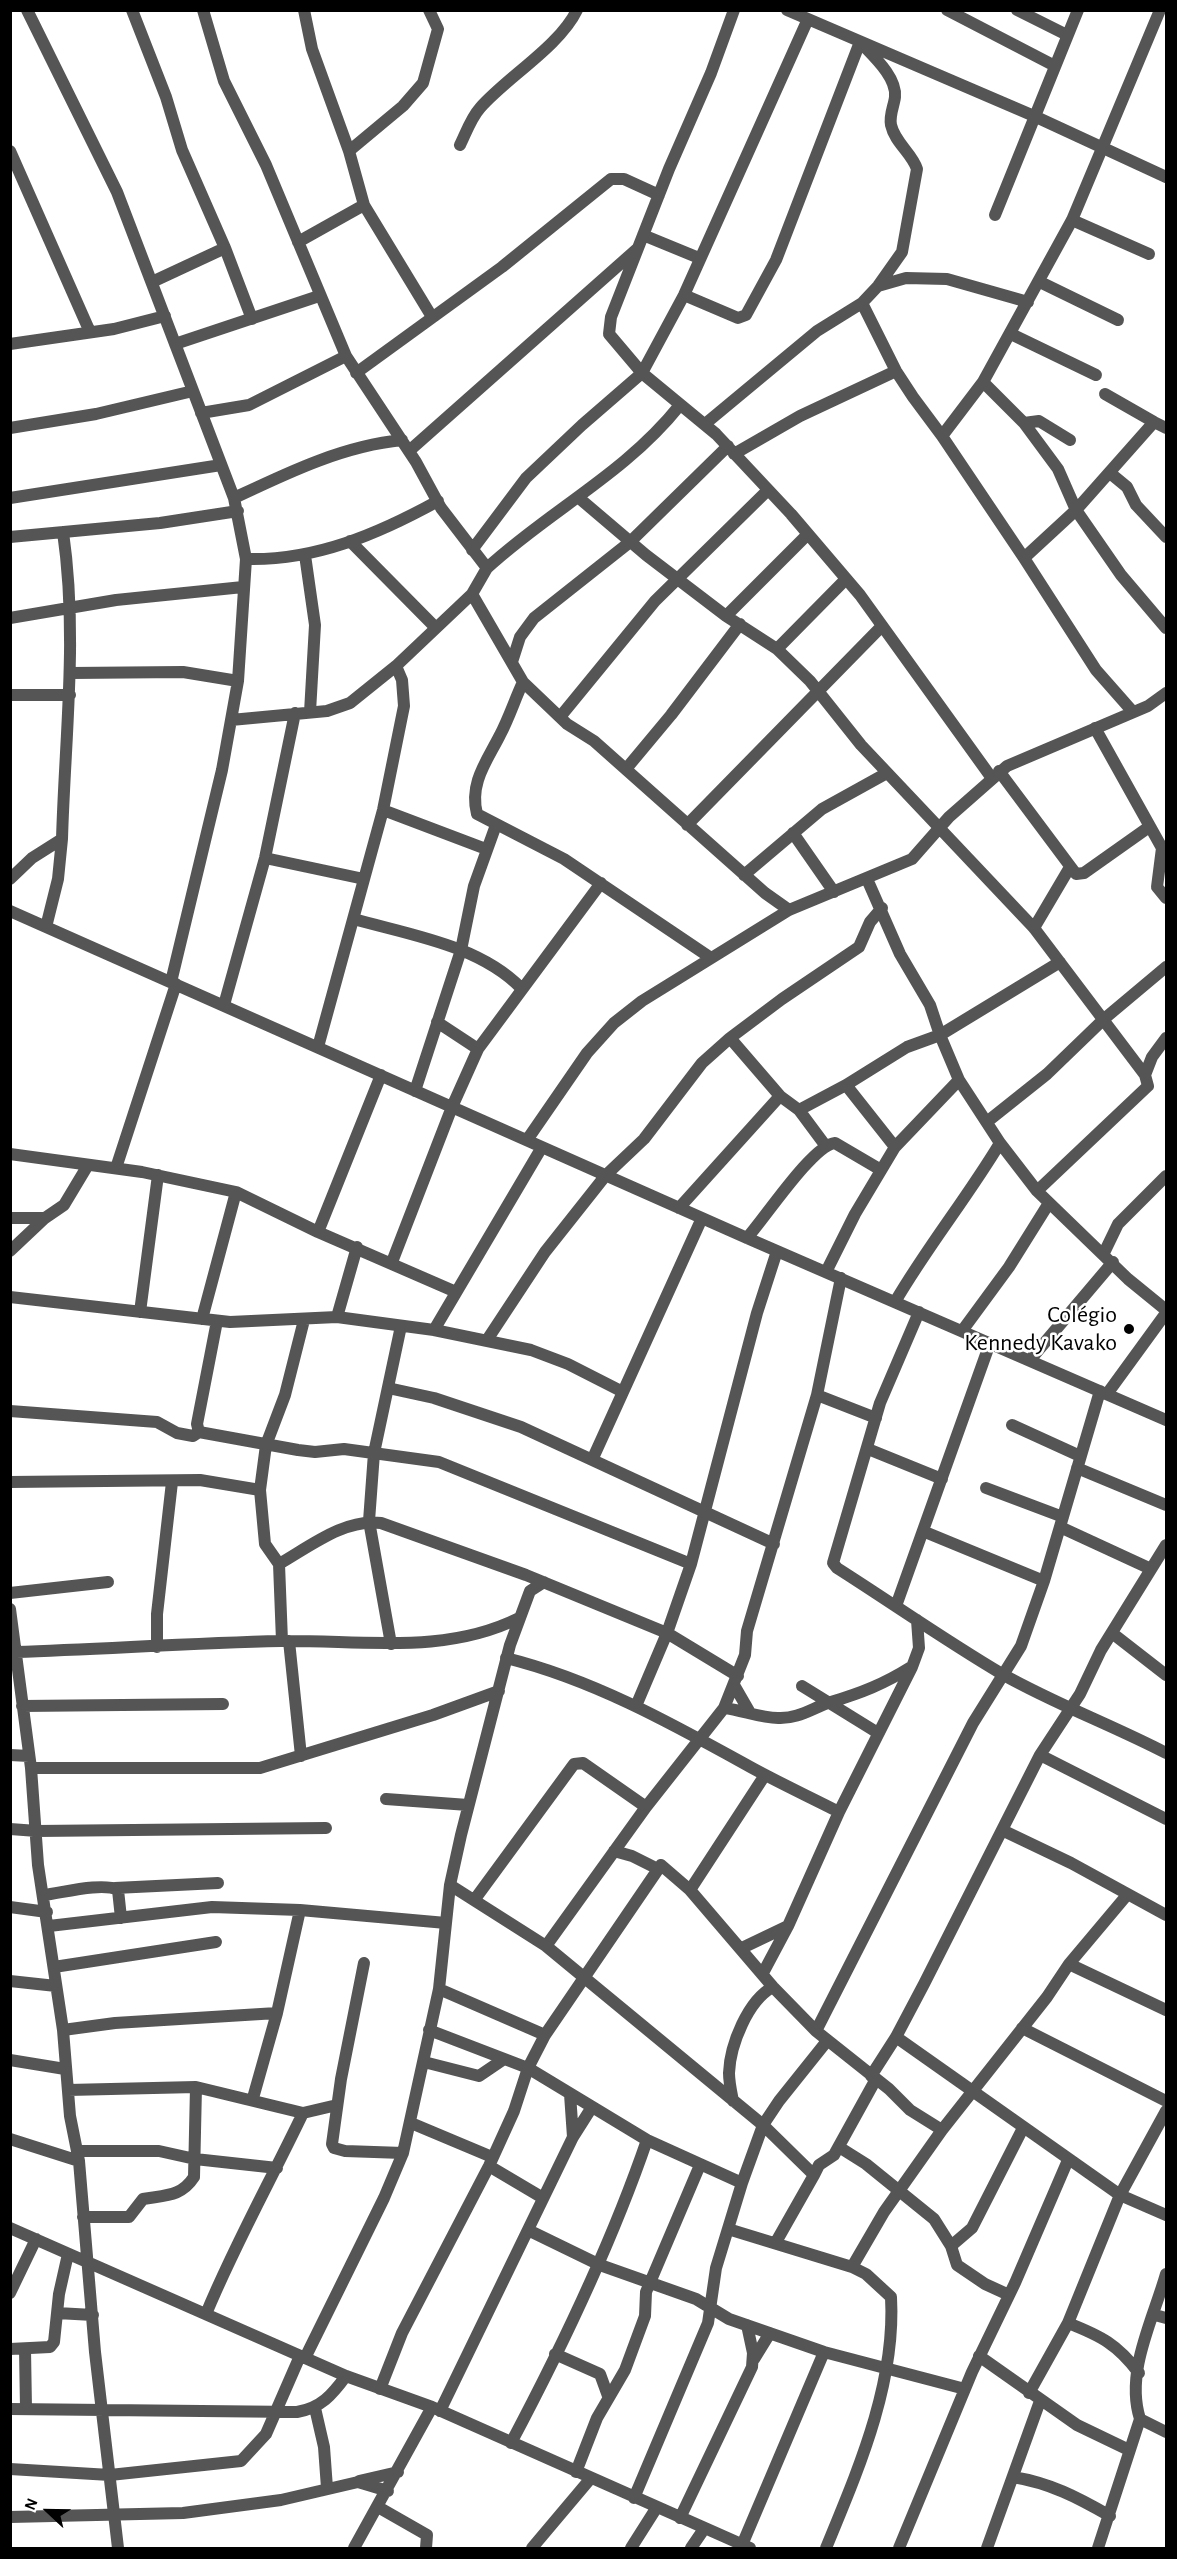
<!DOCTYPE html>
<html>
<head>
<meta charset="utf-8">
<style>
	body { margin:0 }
	#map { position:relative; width:1177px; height:2559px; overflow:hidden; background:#fff; font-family:"Alegreya Sans",sans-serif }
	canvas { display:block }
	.frame { position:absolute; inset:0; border:12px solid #000; pointer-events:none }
	.north { position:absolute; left:18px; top:2481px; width:60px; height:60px; -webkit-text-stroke:4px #fff; paint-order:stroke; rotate:292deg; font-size:16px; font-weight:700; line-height:24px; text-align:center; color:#000 }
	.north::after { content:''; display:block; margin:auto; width:21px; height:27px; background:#000; clip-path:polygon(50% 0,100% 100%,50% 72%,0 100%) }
</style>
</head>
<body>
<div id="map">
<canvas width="1177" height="2559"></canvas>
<div class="frame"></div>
<div class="north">N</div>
</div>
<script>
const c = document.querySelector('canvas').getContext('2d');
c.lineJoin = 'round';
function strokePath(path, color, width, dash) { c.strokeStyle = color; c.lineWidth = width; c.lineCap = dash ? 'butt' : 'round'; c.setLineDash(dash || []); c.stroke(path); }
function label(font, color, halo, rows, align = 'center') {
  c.font = font + ' "Alegreya Sans",sans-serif'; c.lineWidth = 5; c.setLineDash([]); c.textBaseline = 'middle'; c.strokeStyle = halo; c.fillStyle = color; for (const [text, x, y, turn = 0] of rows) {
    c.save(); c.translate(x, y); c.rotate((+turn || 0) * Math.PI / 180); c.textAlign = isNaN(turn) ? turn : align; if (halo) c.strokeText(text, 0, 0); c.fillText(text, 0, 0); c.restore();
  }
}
const minor = new Path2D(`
	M27,10L117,192L234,498L246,559L238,681L222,770L171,982
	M132,10L166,97L182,150L225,248L152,282
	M203,10L224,81L266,165L346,356L416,462L441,508L487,568L472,594L396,666L350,703L327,711L231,720
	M304,10L312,49L349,151L364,205L432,317
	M734,10L711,73L669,169L611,317L609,334L642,373L716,434L791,514L860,595L991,777
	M787,10L1034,116L1166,177
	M947,10L1055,66
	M1017,10L1067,35
	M460,145C466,133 471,118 480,108C507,77 559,47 577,10
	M10,151L90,332
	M349,151L403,106L423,83L438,29L429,10
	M995,215L1078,10
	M1072,220L1149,254
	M643,235L699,258
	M298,242L364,205
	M225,248L252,319
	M1040,282L1118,320
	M878,286L906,278L947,279L1028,302
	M684,295L738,318L746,315L776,260L860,42C873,56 897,77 895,97C894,106 889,115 891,125C895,143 912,153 917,169L902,252L878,286L862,303L896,371L913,397L942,436L1024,558L1096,670L1133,712
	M1011,334L1096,375
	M10,344L114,329L165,316
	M175,344L319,296
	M356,373L502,267L611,179H624L659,195
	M983,382L1024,423L1058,469L1076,510L1121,575L1166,628
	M1105,394L1154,422
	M201,413L249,405L346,356
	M1024,423L1039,421L1070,440
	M705,424L817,331L862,303
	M10,428L96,414L193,391
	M942,436L983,382L1072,220L1160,10
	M409,451L637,249
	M734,454L800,416L896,371
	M1110,473L1127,487L1136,505L1166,537
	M10,498L221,465
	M234,498C287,473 342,446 402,440
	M579,498L646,555L726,616L777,649L810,681L861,745L1034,928L1145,1075L1148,1086L1037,1191
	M10,537L160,523L238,511
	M350,541L436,628
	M472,550L526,478L582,425L642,373L684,295L808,19
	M305,555L315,625L310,712
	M1024,558L1076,510L1154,422L1166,428
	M246,559C315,561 378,534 438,501
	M487,568C550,510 625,474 680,405
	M472,594L523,682L567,724L594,741L765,893L789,910
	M726,616L808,534
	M10,618L116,600L243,587
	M777,649L846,579
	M512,662L520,637L534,618L630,542L728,446
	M71,673L183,672L238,681
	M523,682C515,699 509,718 500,735C487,761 469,783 477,814L564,859L711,958
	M10,695H70
	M560,717L655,601L768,490
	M1095,728L1162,848L1157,887L1166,898
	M626,769L671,715L740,624
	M999,771L1076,874L1084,873L1149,827
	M383,810L486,849
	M687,825L882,626
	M793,833L834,892
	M265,858L364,879
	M744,875L822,809L887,773
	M10,879L32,858L62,839C65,735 78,635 63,532
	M867,879L900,954L930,1005L940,1035L959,1080L1000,1143L1037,1191L1128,1279L1166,1310
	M10,911L747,1238L1166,1420
	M354,919C410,935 479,945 521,988
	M46,927L58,879L62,839
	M1034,928L1070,867
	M224,1005L265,858L295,713
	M437,1022L478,1049
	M730,1038L780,1096L799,1110L846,1085L907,1047L940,1035L1060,962
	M318,1047L383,810L404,706L402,680L396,666
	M1145,1075L1152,1057L1166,1038
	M846,1085L895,1147
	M415,1091L461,950L474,886L496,825
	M799,1110L825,1145
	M988,1121L1047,1074L1104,1019L1166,967
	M527,1140L587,1053L614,1023L642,1001L789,910L912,859L949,817L1007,766L1148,706L1166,693
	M10,1154L142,1172L236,1192L318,1232L456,1292
	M116,1168L176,984
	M679,1208L780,1096
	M10,1218H45
	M318,1232L381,1075
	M747,1238C765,1218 813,1145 835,1143L881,1170
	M10,1251L45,1218L64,1205L88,1165
	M1104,1253L1118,1224L1166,1176
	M392,1262L452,1107L478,1049L601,883
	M826,1272L855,1214L895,1147L959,1080
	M10,1297L230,1322L337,1317L434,1330L531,1350L568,1364L623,1392
	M895,1302C927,1247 967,1198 1000,1143
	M140,1312L158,1175
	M919,1312L880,1403L833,1563L837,1568C892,1603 946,1641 1002,1674C1055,1704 1112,1725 1166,1753
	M337,1317L357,1247
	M202,1319L236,1192
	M217,1321L197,1424L199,1432L298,1450L315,1452L344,1449L439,1462L691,1564
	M434,1330L542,1147
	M962,1331L1009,1267L1049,1203
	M487,1340L545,1252L606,1175L644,1139L702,1063L730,1038L782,999L859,947L870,922L882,908
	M1030,1360L1113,1262
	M388,1388L434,1398L521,1427L774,1544
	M1107,1394L1166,1313
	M817,1395L876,1418
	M10,1411L157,1422L177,1433L193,1436L199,1432
	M1012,1425L1080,1456
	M868,1449L942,1479
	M593,1458L702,1218
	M1077,1468L1166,1505
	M10,1482L200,1480L260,1490
	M986,1488L1063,1517
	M1060,1527L1151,1569
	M925,1532L1044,1581
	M279,1564C309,1547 345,1518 381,1523L526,1575L667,1633L738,1676
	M10,1593L108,1582
	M896,1606L990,1343
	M10,1609L31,1768L38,1865L63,2030L70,2116L79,2161L95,2352L118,2548
	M1112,1633L1166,1675
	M282,1641L279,1564L265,1544L260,1490L266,1445L285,1395L304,1320
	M289,1641L301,1756
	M391,1644L369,1521L374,1453L401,1326
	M157,1647V1614L172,1482
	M16,1652C105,1649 193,1643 281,1641C362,1640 445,1655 519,1618
	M506,1658C591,1679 669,1722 745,1764C775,1781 808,1796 839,1812
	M734,1685L749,1711
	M802,1686L878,1733
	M22,1706L223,1704
	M636,1706L667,1633L691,1564L757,1313L777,1251
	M724,1708C742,1710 760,1718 778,1718C799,1719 812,1708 831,1702C861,1693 884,1684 911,1667
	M10,1755L29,1756
	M1040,1755L1166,1819
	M31,1768H260L433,1715L499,1691
	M386,1799L468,1805
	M10,1829L37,1831L326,1828
	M1004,1831L1071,1863L1166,1915
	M614,1851L632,1856L658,1869
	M450,1885L546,1946L763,2125L814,2175L819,2165L834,2155L876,2079
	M115,1888L218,1883
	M690,1890L765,1775
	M44,1895C62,1893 102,1882 118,1890L121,1918
	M475,1899L574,1764L583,1763L646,1807
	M10,1907L47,1912
	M49,1926L212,1907L300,1910L446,1923
	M546,1946L646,1807L724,1708L745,1655L747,1631L817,1395L841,1278
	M742,1948L788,1926
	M364,1963L341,2079L332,2144L334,2148L345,2151L403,2153
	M1069,1964L1166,2010
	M54,1967L216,1942
	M763,1973L788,1926L839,1812L912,1667L919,1648L917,1620
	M10,1981L56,1986
	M439,1989L545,2035
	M1022,2028L1166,2101
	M63,2030L115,2023L277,2013
	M429,2030L528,2068L647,2140L742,2183
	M816,2031L973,1723L1021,1646L1044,1581L1100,1391
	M896,2037L1120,2195L1166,2215
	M10,2060L65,2069
	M424,2062L479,2076L504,2059
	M871,2076L896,2037L924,1984L1040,1755L1080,1694L1101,1650L1166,1545
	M68,2090L196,2087L303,2113L337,2105
	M570,2094L573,2137
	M253,2098L277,2013L300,1910
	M733,2101C731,2091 729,2082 729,2073C730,2045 748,2000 773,1987
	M411,2123L492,2157
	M10,2139L79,2161
	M839,2147L866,2164L934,2219L951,2246L957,2265L985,2284L1009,2295
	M78,2151H159L195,2159L277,2168
	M489,2166L543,2198
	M83,2217H129L143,2199C165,2195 181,2197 194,2177L196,2087
	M10,2228L346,2376L432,2407L750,2548
	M728,2229L852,2267L866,2274L891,2297C896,2384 858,2470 826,2548
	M528,2230L600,2265L696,2299L729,2319L824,2352L965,2389
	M776,2242L814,2175
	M951,2246L972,2228L1023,2128
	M852,2267L884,2212L942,2130L1047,1997L1069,1964L1127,1895
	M10,2293L36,2239
	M57,2313L93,2315
	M206,2314C235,2244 271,2180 303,2113
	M1155,2315L1166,2318
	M1068,2323C1101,2336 1117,2344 1139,2373
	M10,2349L50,2347L54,2342L59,2294L68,2254
	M25,2349L26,2408
	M555,2354L600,2374L608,2396
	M979,2356L1077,2425L1129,2450
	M305,2358L384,2198L403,2153L439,1989L450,1885L461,1835L510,1645L530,1591L544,1582
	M754,2359L770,2333
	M380,2389L402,2333L489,2166L514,2111L528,2068L545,2035L661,1865L690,1890L773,1987L816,2031L889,2089L910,2110L942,2130
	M1029,2393L1068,2323L1120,2195L1166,2111
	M315,2408L324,2447L327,2488
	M10,2409L297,2412C321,2408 332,2395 346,2376
	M440,2411L573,2137L592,2107
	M1140,2419L1166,2432
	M511,2443C563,2345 611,2245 647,2140
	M10,2469L110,2475L241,2461L266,2434L300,2356
	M576,2472L597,2418L625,2370L645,2316L646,2292L700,2165
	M1013,2477C1050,2483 1077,2497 1110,2516
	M359,2481L398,2472
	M634,2498L708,2323L716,2268L742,2183L763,2125L779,2101L827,2041
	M378,2507L427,2535L426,2548
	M10,2517L183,2513L281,2500L358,2482L388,2491
	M680,2518L752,2367L753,2353L747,2325
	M742,2545L824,2352
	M354,2548L432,2407
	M532,2548L591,2478
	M631,2548L657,2507
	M691,2548L704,2529
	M899,2548L972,2372L1015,2283L1068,2160
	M987,2548L1040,2401
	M1098,2548L1140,2419C1125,2372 1153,2320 1166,2274`);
const markers = [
	[1129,1329,6,"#000"]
];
const poiNames = [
	["Colégio",1117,1315],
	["Kennedy Kavako",1117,1343]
];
strokePath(minor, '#555', 12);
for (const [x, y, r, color] of markers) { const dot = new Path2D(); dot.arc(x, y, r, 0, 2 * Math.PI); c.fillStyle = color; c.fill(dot); strokePath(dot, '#fff', 2); }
label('24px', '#000', '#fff', poiNames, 'right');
</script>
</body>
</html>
